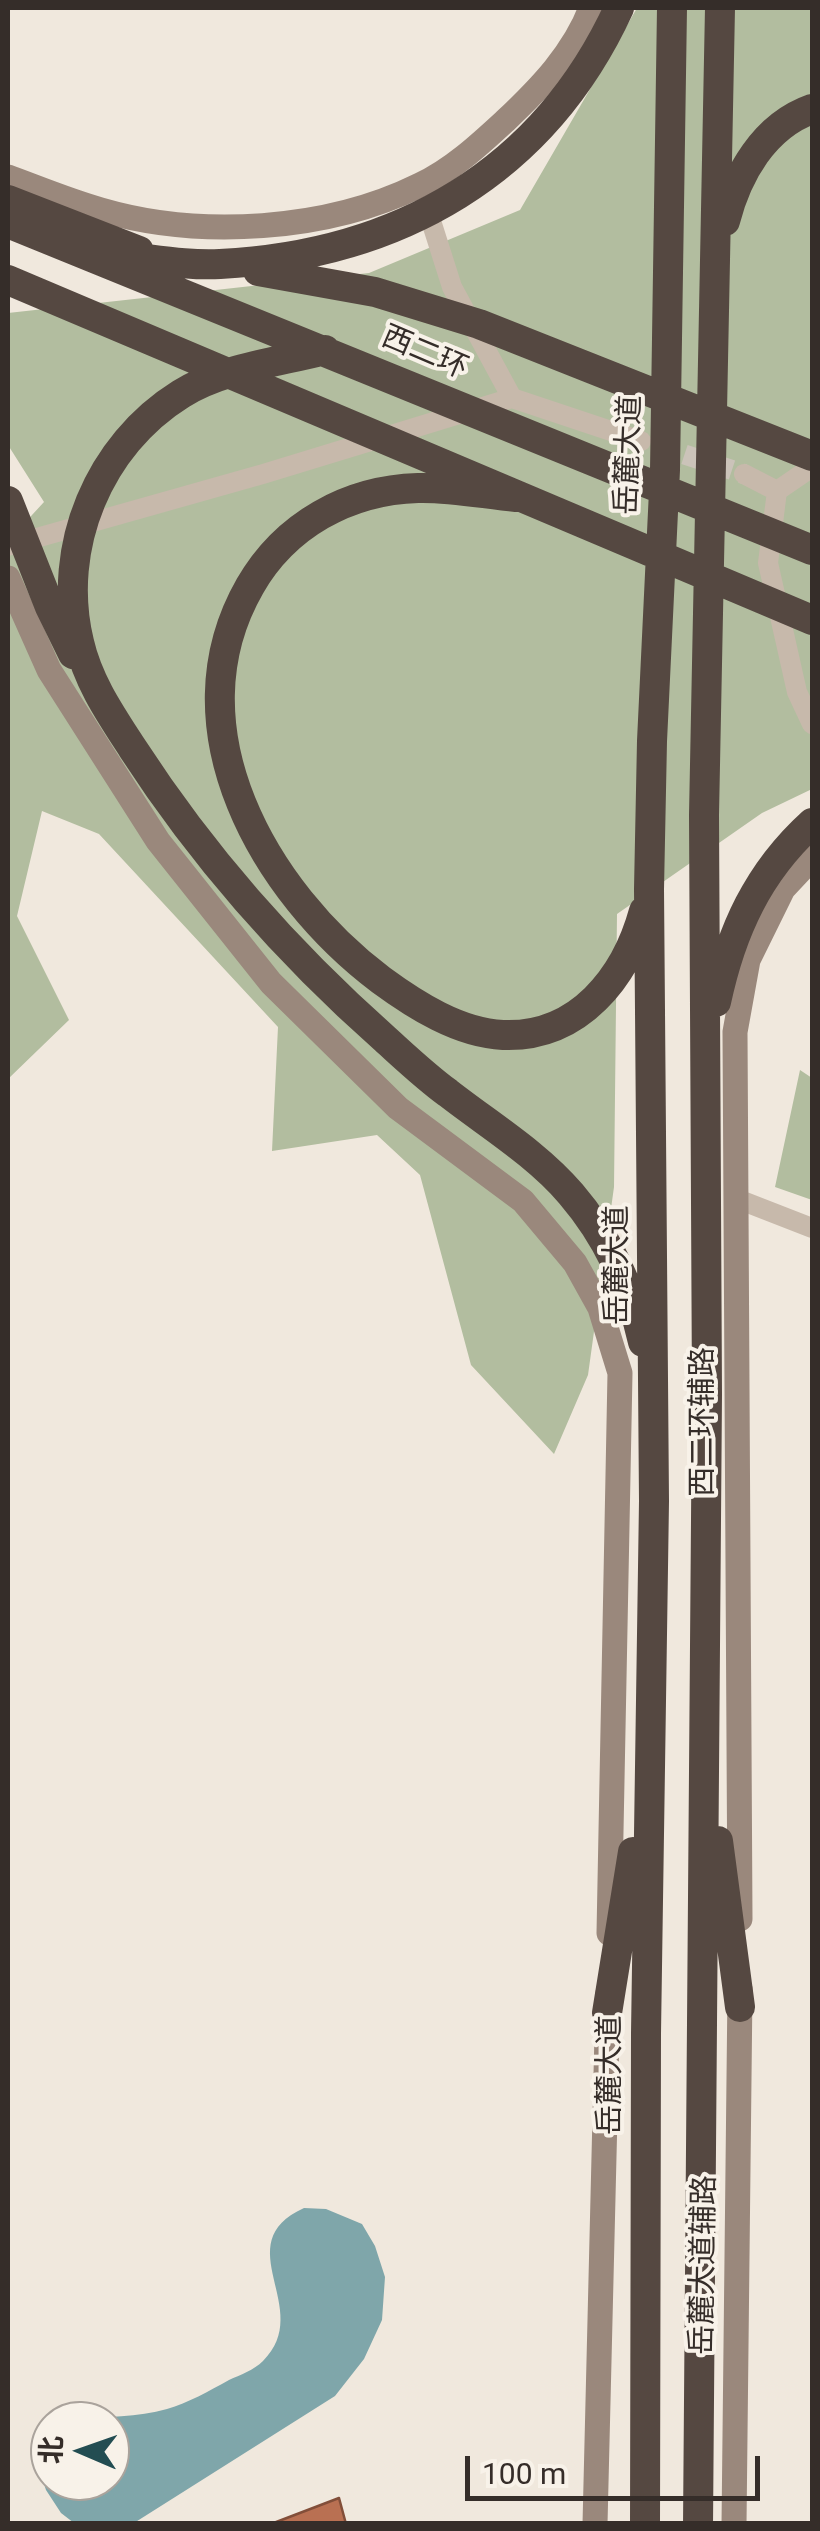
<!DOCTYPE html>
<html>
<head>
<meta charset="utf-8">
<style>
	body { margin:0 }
	#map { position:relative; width:820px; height:2531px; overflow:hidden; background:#f0e8dd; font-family:Roboto,"Noto Sans SC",sans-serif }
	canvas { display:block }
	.frame { position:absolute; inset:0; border:10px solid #352d29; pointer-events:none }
	.north { position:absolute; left:30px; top:2401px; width:100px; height:100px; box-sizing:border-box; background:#f8f2e9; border:2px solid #aaa39c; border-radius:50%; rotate:272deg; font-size:28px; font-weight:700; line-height:40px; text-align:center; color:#352d29 }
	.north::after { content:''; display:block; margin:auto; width:35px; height:45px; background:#234d52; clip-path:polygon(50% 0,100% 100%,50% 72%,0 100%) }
	.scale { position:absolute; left:465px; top:2456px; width:295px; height:45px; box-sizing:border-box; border:5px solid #352d29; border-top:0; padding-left:12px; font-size:30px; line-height:35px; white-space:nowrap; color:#352d29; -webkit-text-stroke:8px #f8f2e9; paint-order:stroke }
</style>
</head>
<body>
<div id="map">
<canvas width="820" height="2531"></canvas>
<div class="frame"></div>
<div class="north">北</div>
<div class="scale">100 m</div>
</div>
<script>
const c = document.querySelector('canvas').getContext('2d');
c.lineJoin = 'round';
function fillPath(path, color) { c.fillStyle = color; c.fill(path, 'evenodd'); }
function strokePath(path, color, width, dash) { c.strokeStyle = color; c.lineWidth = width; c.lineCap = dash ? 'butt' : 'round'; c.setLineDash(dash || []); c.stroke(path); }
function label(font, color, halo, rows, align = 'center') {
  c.font = font + ' Roboto,"Noto Sans SC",sans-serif'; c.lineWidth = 8; c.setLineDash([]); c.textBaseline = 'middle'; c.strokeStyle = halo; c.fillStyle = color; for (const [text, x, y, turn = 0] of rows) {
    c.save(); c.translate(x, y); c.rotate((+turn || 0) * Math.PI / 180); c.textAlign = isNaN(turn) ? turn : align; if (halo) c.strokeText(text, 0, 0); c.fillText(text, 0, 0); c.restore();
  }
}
const green = new Path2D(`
	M637,8H812V789L762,813L617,914L614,1187L588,1375L554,1454L471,1365L420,1175L377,1135L272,1151L278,1027L99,834L42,811L17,916L69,1020L8,1079V541L44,502L8,445V313L369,273L520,210Z
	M800,1070L812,1078V1200L775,1187Z`);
const water = new Path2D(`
	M304,2208L326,2209L362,2224L375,2246L385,2277L382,2320L364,2359L335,2396L134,2523H74L61,2513L46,2490L36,2460L45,2436L50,2432V2481H110V2421H75C105,2415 138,2418 167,2409C188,2403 209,2391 229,2380C240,2375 254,2370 263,2361C316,2309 225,2244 304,2208Z`);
const building = new Path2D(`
	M339,2498L346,2524H271Z`);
const streetTunnel = new Path2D(`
	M656,445L744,474`);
const street = new Path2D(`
	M425,202L452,287L512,398
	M812,467L777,491L768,563L797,692L812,724
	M744,474L777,491
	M8,546L263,474L512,398L641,441
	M735,1198L812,1228`);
const secondary = new Path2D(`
	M8,177C38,188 69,201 101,210C200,239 327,231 420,185C452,170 479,145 505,121C540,88 574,53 591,8
	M8,578L49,670L158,841L271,983L398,1108L523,1201L575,1263L600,1308L620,1373L609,1933
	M740,1919L735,1032L748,960L783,889L812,858
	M595,2524L608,1993
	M734,2524L740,1989`);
const highway = new Path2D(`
	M8,200L139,251
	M725,221C737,174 764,126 812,109
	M8,223L812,550
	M113,255C148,258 185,266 220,264C398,255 543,173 619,8
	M258,271L375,292L479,324L812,456
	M8,280L812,620
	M325,350C279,362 222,368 181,394C99,445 56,547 79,642C88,682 111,715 133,749C203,857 289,954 385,1039C406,1058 426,1077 448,1093C489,1125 537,1154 571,1194C607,1236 631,1288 643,1342
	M516,497C484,494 450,487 418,488C348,490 285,525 250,586C169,727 264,892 381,980C415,1005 459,1033 503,1035C579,1038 626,977 644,911
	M8,501L50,607L73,654
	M716,1002C731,931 758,872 812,823
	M718,1841L740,2007
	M607,2013L633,1852
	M645,2524L646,2033L654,1501L649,889L652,741L665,470L672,8
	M698,2524L707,1394L704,815L720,8`);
const streetNames = [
	["西二环",424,354,23],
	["岳麓大道",630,455,-88],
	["岳麓大道",618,1265,-90],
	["西二环辅路",704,1422,-90],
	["岳麓大道",611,2075,-90],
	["岳麓大道辅路",705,2265,-89]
];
fillPath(green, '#b2bd9f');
fillPath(water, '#7fa6aa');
fillPath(building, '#b97052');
strokePath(building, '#824e39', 2.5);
strokePath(streetTunnel, '#cbc3b9', 20, [20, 10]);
strokePath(street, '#c7b9ab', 20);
strokePath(secondary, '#9a887c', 25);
strokePath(highway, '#554841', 30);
label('30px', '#352d29', '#f8f2e9', streetNames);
</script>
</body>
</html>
